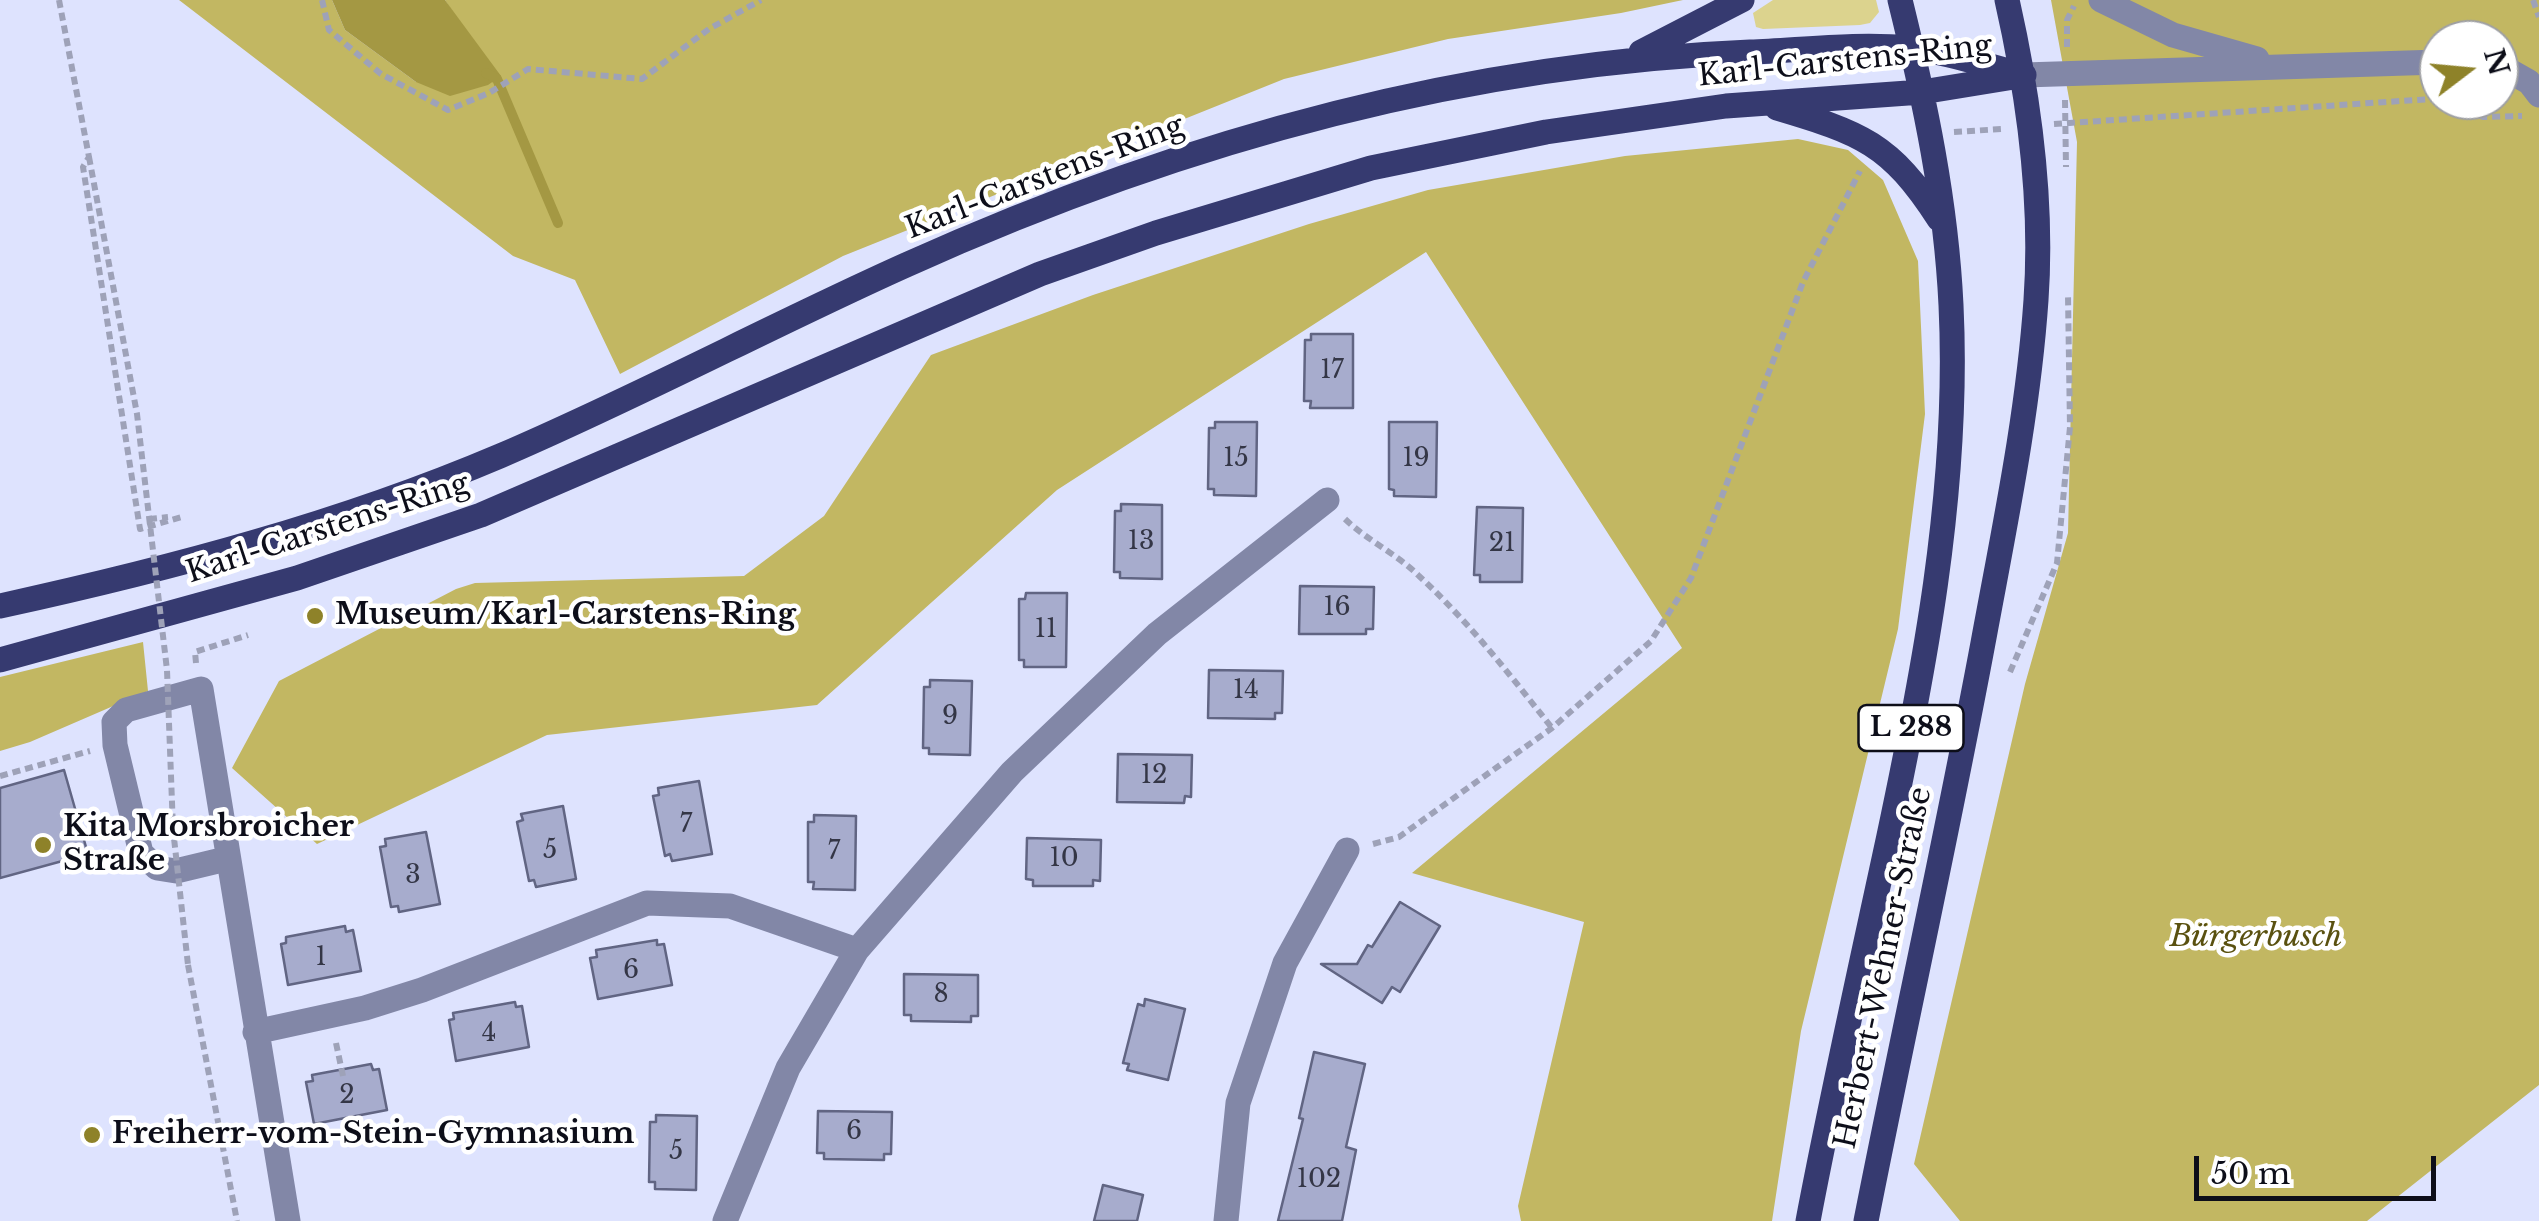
<!DOCTYPE html>
<html>
<head>
<meta charset="utf-8">
<style>
	body { margin:0 }
	#map { position:relative; width:2539px; height:1221px; overflow:hidden; background:#dee3fe; font-family:"Libre Baskerville",serif }
	canvas { display:block }
	.north { position:absolute; left:2419px; top:20px; width:100px; height:100px; box-sizing:border-box; background:#fff; border:2px solid #9e9fa3; border-radius:50%; rotate:74deg; font-size:28px; font-weight:700; line-height:40px; text-align:center; color:#0d0e19 }
	.north::after { content:''; display:block; margin:auto; width:35px; height:45px; background:#8e8229; clip-path:polygon(50% 0,100% 100%,50% 72%,0 100%) }
	.scale { position:absolute; left:2194px; top:1156px; width:242px; height:45px; box-sizing:border-box; border:5px solid #0d0e19; border-top:0; padding-left:12px; font-size:30px; line-height:35px; white-space:nowrap; color:#0d0e19; -webkit-text-stroke:8px #fff; paint-order:stroke }
</style>
</head>
<body>
<div id="map">
<canvas width="2539" height="1221"></canvas>
<div class="north">N</div>
<div class="scale">50 m</div>
</div>
<script>
const c = document.querySelector('canvas').getContext('2d');
c.lineJoin = 'round';
function fillPath(path, color) { c.fillStyle = color; c.fill(path, 'evenodd'); }
function strokePath(path, color, width, dash) { c.strokeStyle = color; c.lineWidth = width; c.lineCap = dash ? 'butt' : 'round'; c.setLineDash(dash || []); c.stroke(path); }
function label(font, color, halo, rows, align = 'center') {
  c.font = font + ' "Libre Baskerville",serif'; c.lineWidth = 9; c.setLineDash([]); c.textBaseline = 'middle'; c.strokeStyle = halo; c.fillStyle = color; for (const [text, x, y, turn = 0] of rows) {
    c.save(); c.translate(x, y); c.rotate((+turn || 0) * Math.PI / 180); c.textAlign = isNaN(turn) ? turn : align; if (halo) c.strokeText(text, 0, 0); c.fillText(text, 0, 0); c.restore();
  }
}
const green = new Path2D(`
	M1773,0H1876L1879,12L1870,23L1860,25L1763,29L1756,27L1753,13Z`);
const forest = new Path2D(`
	M179,0H332L345,30L416,82L466,33L445,0H1683L1621,13L1448,39L1284,79L843,256L620,374L575,280L513,256Z
	M2051,0H2539V1085L2367,1221H1960L1914,1164L2025,684L2068,533L2077,142ZM2439,40H2499V100H2439Z
	M1798,139L1848,150L1883,180L1918,261L1925,414L1898,629L1801,1031L1772,1221H1521L1518,1206L1584,922L1412,873L1682,648L1426,252L1057,490L817,705L547,735L317,844L232,768L279,681L456,589L475,583L744,576L824,516L931,355L1093,295L1309,224L1428,190L1625,156Z
	M143,642L148,691L30,742L0,751V677Z`);
const water = new Path2D(`
	M332,0H445L501,76L488,85L450,96L416,82L345,30Z`);
const stream = new Path2D(`
	M486,73L497,79L558,223`);
const building = new Path2D(`
	M1311,334H1353V408H1310L1311,401H1304L1305,340H1311Z
	M1215,422H1257L1256,496L1214,495V489H1208L1209,428H1215Z
	M1389,422H1437L1436,497L1394,496V490L1389,489Z
	M1121,504L1162,505V579L1120,578V572H1114L1115,511H1121Z
	M1477,507L1523,508L1522,582H1480V575H1474Z
	M1300,586L1374,587L1373,629H1366V634H1299Z
	M1026,593H1067L1066,667H1024V660H1019V599H1025Z
	M1209,670L1283,671L1282,713H1275V719L1208,718Z
	M930,680L972,681L970,755L929,754V748H923L924,687H930Z
	M1118,754L1192,755L1191,797L1185,796L1184,803L1117,802Z
	M64,770L88,854L0,878V788Z
	M699,781L712,854L672,861L670,854L665,856L653,796L659,795L658,788Z
	M563,806L576,879L536,887L534,880L529,881L517,822L523,820L521,814Z
	M814,815L856,816L855,890L813,889L814,882H808V822H814Z
	M426,832L440,904L399,912L398,906L391,907L380,847L386,846L385,839Z
	M1027,838L1101,840L1100,881L1093,880V886H1033V880L1026,879Z
	M1400,902L1440,926L1400,992L1392,987L1382,1003L1321,964H1357L1368,945L1372,947Z
	M345,926L346,932L353,930L361,971L288,985L281,944L286,943V937Z
	M657,940V945L664,944L672,985L598,999L590,958L597,957L596,950Z
	M904,974L978,975V1016H971V1022L911,1021V1015H904Z
	M1145,999L1185,1009L1168,1080L1127,1070L1129,1064L1123,1063L1138,1004L1144,1006Z
	M515,1002L516,1007L522,1006L529,1047L456,1061L449,1020L454,1019L453,1013Z
	M1314,1052L1365,1064L1346,1147L1356,1150L1342,1221H1278L1303,1119L1299,1118Z
	M371,1064L373,1070L379,1069L387,1110L314,1124L306,1082L313,1081L312,1075Z
	M818,1111L892,1112L891,1154H884V1160L824,1159V1153H817Z
	M656,1115L697,1116L696,1190L655,1189V1182H649L650,1122H656Z
	M1103,1185L1143,1195L1137,1221H1094Z`);
const path = new Path2D(`
	M59,0L89,157L83,167L140,529L185,516
	M322,0L329,30L381,74L448,110L489,93L528,69L642,79L709,29L761,0
	M2533,0L2539,17
	M2067,47V20L2074,6
	M2065,100L2066,167
	M2054,124L2431,99L2483,117L2522,116
	M1954,132L2002,129
	M149,519L168,517
	M1345,519C1368,541 1397,554 1419,576C1469,622 1510,675 1552,728
	M196,663L195,652L248,635
	M2010,672L2057,563L2070,427L2068,295
	M0,776L90,751
	M1373,844L1399,837L1552,728L1651,641L1691,578L1803,282L1860,171
	M188,965L237,1221
	M336,1043L343,1076`);
const minor = new Path2D(`
	M2101,0L2173,35L2257,59
	M2499,65L2529,82L2539,95
	M2024,75L2439,62
	M226,859L176,871L157,868L141,853L115,745L114,722L126,710L201,689L288,1221
	M255,1032L365,1008L422,990L647,903L730,906L857,950
	M725,1221L788,1068L857,950L1012,772L1157,634L1327,500
	M1226,1221L1238,1103L1285,963L1347,850`);
const major = new Path2D(`
	M1641,52L1742,0
	M1777,108C1861,133 1890,143 1939,219
	M0,606C169,569 340,524 500,456C638,397 770,326 906,265C1172,145 1458,64 1750,52C1802,50 1857,43 1910,48C1948,52 1987,66 2024,75
	M0,660L297,578L481,515L1040,274L1156,233L1371,168L1546,132L1726,106L1922,92L2014,77
	M1808,1221C1831,1100 1858,979 1884,859C1923,678 1960,491 1951,305C1946,201 1925,101 1900,0
	M1866,1221C1904,1028 1947,836 1983,643C2004,529 2028,416 2036,300C2043,200 2029,97 2007,0`);
const pathBridge = new Path2D(`
	M89,157L137,414L167,670L173,829L188,965`);
const markers = [
	[315,616,10,"#8e8229"],
	[43,845,10,"#8e8229"],
	[92,1135,10,"#8e8229"]
];
const numberNames = [
	["17",1332,371],
	["15",1236,459],
	["19",1416,459],
	["13",1141,542],
	["21",1502,544],
	["16",1337,608],
	["11",1046,630],
	["14",1246,691],
	["9",950,717],
	["12",1154,776],
	["7",686,825],
	["5",550,851],
	["7",834,852],
	["10",1064,859],
	["3",413,876],
	["1",321,958],
	["6",631,971],
	["8",941,995],
	["4",489,1034],
	["2",347,1096],
	["6",854,1132],
	["5",676,1152],
	["102",1319,1180]
];
const shields = [
	[1911,728,105]
];
const shieldNames = [
	["L 288",1911,728]
];
const streetNames = [
	["Karl-Carstens-Ring",1845,62,-6],
	["Karl-Carstens-Ring",1045,178,-21],
	["Karl-Carstens-Ring",328,529,-18],
	["Herbert-Wehner-Straße",1884,968,-78]
];
const poiNames = [
	["Museum/Karl-Carstens-Ring",335,616],
	["Kita Morsbroicher",63,828],
	["Straße",63,862],
	["Freiherr-vom-Stein-Gymnasium",112,1135]
];
const parkNames = [
	["Bürgerbusch",2256,938]
];
fillPath(green, '#dcd38e');
fillPath(forest, '#c2b762');
fillPath(water, '#a49843');
strokePath(stream, '#a49843', 10);
fillPath(building, '#a7accd');
strokePath(building, '#616583', 2.5);
strokePath(path, '#9ea2b8', 6, [8, 5]);
strokePath(minor, '#8287a7', 25);
strokePath(major, '#363a70', 25);
strokePath(pathBridge, '#9ea2b8', 6, [8, 5]);
for (const [x, y, r, color] of markers) { const dot = new Path2D(); dot.arc(x, y, r, 0, 2 * Math.PI); c.fillStyle = color; c.fill(dot); strokePath(dot, '#fff', 4); }
label('25px', '#343646', null, numberNames);
for (const [x, y, w] of shields) { const box = new Path2D(); box.roundRect(x - w / 2, y - 23, w, 46, 8); c.fillStyle = '#fff'; c.fill(box); strokePath(box, '#0d0e19', 2.5); }
label('bold 28px', '#0d0e19', null, shieldNames);
label('30px', '#0d0e19', '#fff', streetNames);
label('bold 30px', '#0d0e19', '#fff', poiNames, 'left');
label('italic 30px', '#5a5110', '#fff', parkNames);
</script>
</body>
</html>
